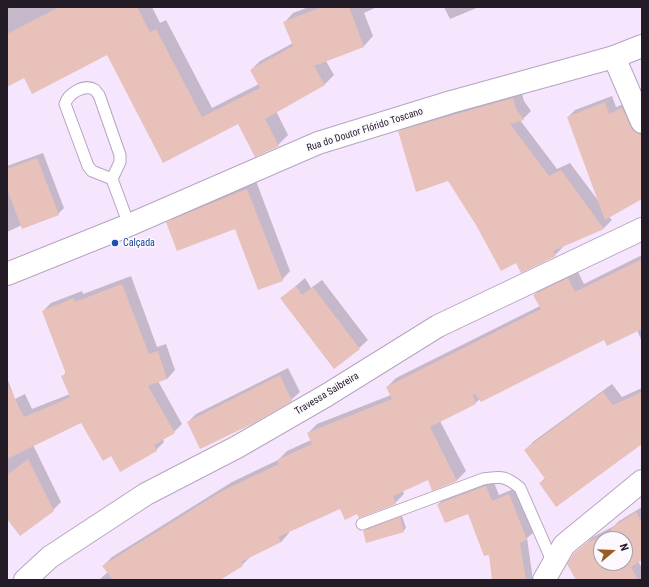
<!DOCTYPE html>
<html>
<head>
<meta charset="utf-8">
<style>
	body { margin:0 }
	#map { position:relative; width:649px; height:587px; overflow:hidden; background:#f6e6fd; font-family:"Roboto Condensed",sans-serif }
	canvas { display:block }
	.frame { position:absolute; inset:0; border:8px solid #231c26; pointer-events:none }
	.north { position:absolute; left:593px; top:531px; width:40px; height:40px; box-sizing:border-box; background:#fcf8fe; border:1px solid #a5a0a8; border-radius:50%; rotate:71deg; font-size:11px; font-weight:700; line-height:16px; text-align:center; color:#231c26 }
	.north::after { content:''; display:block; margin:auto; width:14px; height:18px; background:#9a5d21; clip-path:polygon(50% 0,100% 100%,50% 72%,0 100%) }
</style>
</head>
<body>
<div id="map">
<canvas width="649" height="587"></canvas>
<div class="frame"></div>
<div class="north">N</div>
</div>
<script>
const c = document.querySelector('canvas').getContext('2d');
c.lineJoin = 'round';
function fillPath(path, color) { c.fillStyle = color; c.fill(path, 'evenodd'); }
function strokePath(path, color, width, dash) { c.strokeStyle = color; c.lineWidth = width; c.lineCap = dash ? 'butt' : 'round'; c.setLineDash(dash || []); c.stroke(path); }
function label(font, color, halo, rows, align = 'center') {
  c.font = font + ' "Roboto Condensed",sans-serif'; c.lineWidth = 3; c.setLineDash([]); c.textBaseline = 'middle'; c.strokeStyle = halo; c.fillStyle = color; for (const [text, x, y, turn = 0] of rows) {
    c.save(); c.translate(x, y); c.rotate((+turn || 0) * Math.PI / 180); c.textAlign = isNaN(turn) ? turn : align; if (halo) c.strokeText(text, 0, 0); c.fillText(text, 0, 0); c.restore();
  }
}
const shadow = new Path2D(`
	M7,7H152L160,23L166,20L212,108L259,84L251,70L260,61L293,43L284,23L293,13L309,7H377L364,13L373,36L364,46L326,61L334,75L324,85L276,111L288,135L278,145L255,156L238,123L164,162L107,54L25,77L7,86Z
	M444,7H479L450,19Z
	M521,90L524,101L531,111L523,119L520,120L557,169L570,163L600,203L568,117L575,110L612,96L616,107L629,102L642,126V198L609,217L612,220L604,228L563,246V247L555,255L516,262L476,224L449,180L399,132L407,124Z
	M43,153L64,208L58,214L22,225L7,232V166Z
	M256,181L290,271L282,280L235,228L168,223L176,214Z
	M642,255V342L637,330L605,339L480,399L475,403L440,421L466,471L457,480L433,489L428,478L403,491L404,494L395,503L358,513L340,507L289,531V533L281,542L251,556L242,565L218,580H99L108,572L103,566L112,557L232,482L278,460L287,451L311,440L308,433L317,424L391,395L387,387L396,378L540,306L534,295L543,286L577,270L584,284Z
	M131,276L157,347L166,344L175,370L167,379L158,381L182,424L174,432L163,439L164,442L156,450L112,455L81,421L33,445L61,502L53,510L7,517V378L15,399L25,394L32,409L70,394L63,376L66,372L43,311L51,303L82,291L83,294Z
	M305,278L311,288L322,280L368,340L359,348L282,298Z
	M288,368L300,392L291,400L188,422L196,414Z
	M612,384L622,397L642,388V443L540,483L545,478L525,450L534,441Z
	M493,480L499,495L516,488L533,533L527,538L533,580H493L489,553L468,513L438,504L445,497Z
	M642,507V559L638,561L642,568V580H577L579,550L593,537L614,526L619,521ZM601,539H625V563H601Z
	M402,516L406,528L403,531H364L366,528Z`);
const building = new Path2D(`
	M59,7H137L150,32L156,29L202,117L260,88L250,70L293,46L283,22L322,7H349L364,47L314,66L325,85L265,119L279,146L255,157L238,124L163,163L107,55L32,94L24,78L7,87V34Z
	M513,98L516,109L524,120L510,124L549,176L561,170L604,229L553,251L556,256L521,273L516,263L501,271L476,225L448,181L416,192L398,131Z
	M605,102L609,114L622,108L631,127L635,132L642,134V199L605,220L567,117Z
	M37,158L59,215L22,229L7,189V169Z
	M247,189L283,281L258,290L235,229L177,251L166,222Z
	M642,259V329L607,346L604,340L481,402L475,394L473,395L476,404L430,427L457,481L432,491L428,480L393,496L396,504L359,518L357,514L345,520L340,509L278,537L281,542L241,562L243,566L220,580H113L102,566L222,491L279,464L277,460L312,444L307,433L392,399L386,387L541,309L533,295L568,278L575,292Z
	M122,284L149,354L158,351L167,379L148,386L175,433L154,445L157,451L120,472L111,456L103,461L81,423L7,459V383L24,417L53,405L70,397L61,376L66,374L42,311L74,298L75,302Z
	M296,286L302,295L313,287L360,349L334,369L280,298Z
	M280,375L292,401L252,424L200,449L187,422Z
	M603,392L613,405L642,392V444L556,507L539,483L546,480L524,450Z
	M28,459L54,511L20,536L7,519V475Z
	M486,486L492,501L509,494L527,540L520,543L526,580H492L489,555L484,556L468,514L445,523L437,504Z
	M636,512L642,522V560L631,567L638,580H576L567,564L574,553L585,544L612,530L611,528ZM601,539H625V563H601Z
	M400,517L404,532L366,543L363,531Z`);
const lane = new Path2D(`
	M112,179L92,171L88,166L65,104C68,94 84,83 95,90C96,91 97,93 99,95L120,155V162L112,179L129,225
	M362,524L483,479C501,476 506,476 520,488L553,563`);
const street = new Path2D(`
	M614,57L642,122
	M25,580L50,557L146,494L237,447L327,395L438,326L642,229
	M544,580L564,545L642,481`);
const secondary = new Path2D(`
	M7,274L129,225L318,143L451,102L614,57L642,46`);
const markers = [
	[115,243,4,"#1a4fb4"]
];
const streetNames = [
	["Rua do Doutor Flórido Toscano",365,130,-18],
	["Travessa Saibreira",327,394,-31]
];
const transitNames = [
	["Calçada",123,243]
];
fillPath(shadow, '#0003');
fillPath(building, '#e7c1ba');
strokePath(lane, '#b6a4bf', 13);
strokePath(street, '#b6a4bf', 24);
strokePath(secondary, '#b6a4bf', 24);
strokePath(lane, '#fff', 11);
strokePath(street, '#fff', 22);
strokePath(secondary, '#fff', 22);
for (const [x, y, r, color] of markers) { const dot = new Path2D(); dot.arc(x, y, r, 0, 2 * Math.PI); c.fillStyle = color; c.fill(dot); strokePath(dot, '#fcf8fe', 1.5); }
label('10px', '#231c26', '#fcf8fe', streetNames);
label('10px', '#164399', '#fcf8fe', transitNames, 'left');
</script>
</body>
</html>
